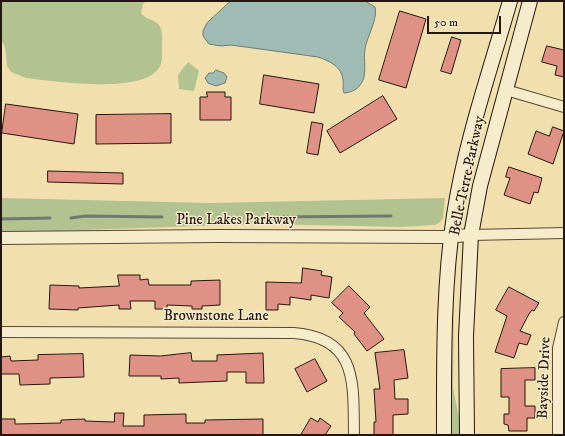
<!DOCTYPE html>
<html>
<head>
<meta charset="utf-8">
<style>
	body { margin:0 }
	#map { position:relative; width:565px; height:436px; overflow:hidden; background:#f1e0ae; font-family:"IM FELL DW Pica",serif }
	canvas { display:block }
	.frame { position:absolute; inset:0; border:2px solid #25160d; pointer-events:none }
	.scale { position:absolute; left:427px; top:16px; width:74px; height:18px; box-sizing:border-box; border:2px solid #25160d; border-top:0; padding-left:5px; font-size:12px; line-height:14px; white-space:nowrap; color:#25160d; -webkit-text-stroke:3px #f6ebca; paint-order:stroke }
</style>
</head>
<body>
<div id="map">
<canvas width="565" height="436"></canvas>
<div class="frame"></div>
<div class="scale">50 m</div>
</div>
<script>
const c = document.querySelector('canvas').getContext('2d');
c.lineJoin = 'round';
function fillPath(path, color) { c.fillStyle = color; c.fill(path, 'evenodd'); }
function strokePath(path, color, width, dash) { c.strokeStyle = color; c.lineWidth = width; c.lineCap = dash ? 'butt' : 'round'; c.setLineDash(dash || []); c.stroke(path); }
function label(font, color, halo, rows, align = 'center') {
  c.font = font + ' "IM FELL DW Pica",serif'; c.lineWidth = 3; c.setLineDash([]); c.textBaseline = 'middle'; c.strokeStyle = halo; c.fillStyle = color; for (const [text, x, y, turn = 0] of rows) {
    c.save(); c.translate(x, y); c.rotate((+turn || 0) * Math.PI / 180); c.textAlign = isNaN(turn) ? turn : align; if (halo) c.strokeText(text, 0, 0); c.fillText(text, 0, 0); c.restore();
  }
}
const green = new Path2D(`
	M1,1H146L143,4L141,13C147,21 158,19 161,29C163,34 162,42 162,47C162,54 163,62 159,68C140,95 54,81 26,78L11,72L7,66L5,47L1,40Z
	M188,62L199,71L194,91L179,89L178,75Z
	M1,198L210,203L445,198L443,218L440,222L435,225L403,227L255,224L1,233Z
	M454,286L453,388L460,422L461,435H450Z`);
const water = new Path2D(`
	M231,1H365L375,7C378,20 367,36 365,49C363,59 368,77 360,85C357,90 349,93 344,93C342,88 344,85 343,80C342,67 330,61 318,57L231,45L221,46L209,44L203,36V31L207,23Z
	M216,70L224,73L227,77L225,83L216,86L208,83L205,78L209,73H213Z`);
const stream = new Path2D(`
	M275,217L391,216
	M71,218L85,216L162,217
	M1,219L50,218`);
const building = new Path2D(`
	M400,11L426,19L406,88L379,80Z
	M452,37L461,40L451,74L441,71Z
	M547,46L564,50V77L555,75L557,66L542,62Z
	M264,75L319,84L314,113L260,104Z
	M207,92H225V97H231V120H200V97H207Z
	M383,96L397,119L340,153L327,131Z
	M6,104L78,114L74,144L2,133Z
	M171,114V143L96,144V115Z
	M312,122L323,124L318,155L307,153Z
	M553,127L564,131L553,164L528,154L536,131L549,136Z
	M509,167L542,178L538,193L534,192L530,204L504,195L510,178L506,177Z
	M48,171L123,173V184L48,182Z
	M303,268L322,271L321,275L332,277L329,298L311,295V300L290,297V305L278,304V310H266V282L301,283Z
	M118,275H140V280L148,279L149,285H191V281L220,280V305L202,306V309H192V306L167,305V309H155V301H130L131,309H119V305L78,308V310L49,309L50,285L79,286V288L119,286Z
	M349,286L370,307L364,313L384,339L367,351L354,334L355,332L339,317L343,313L332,303Z
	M509,287L539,303L534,311L532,310L529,314L520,331L531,335L527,345L519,343L514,358L495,352L507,316L496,310Z
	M404,350L408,378L394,380L395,399H408V414L393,415V435H374V422H376L374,389H380L375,353Z
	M191,353L192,361H217V355L263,353L264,383H246V372H227V381L179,383V378L161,379V376H129L130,355L160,356Z
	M83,354L84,377L50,378V384L20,385L19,374H1V357L10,356L11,361L38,360V355Z
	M315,359L327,381L307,392L295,369Z
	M535,368V380H525V406H535V418H527V431H509L508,425L504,424V414H509V397H501V369Z
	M115,413H124L123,426H144V415L186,414V423H205V420L263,419V435H1V419H15V424L61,423V420L85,419V421L114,422Z
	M311,418L318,422L320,418L331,426L325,435H301Z`);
const minor = new Path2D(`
	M506,90L564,107
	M471,235L564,233
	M1,332L294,333C359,338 353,385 354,435
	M558,435V348L564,322`);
const tertiary = new Path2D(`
	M1,238L218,236L442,237L471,235`);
const secondary = new Path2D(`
	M444,435C444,362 443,287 454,215C465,142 490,71 510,1
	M467,435L466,336L471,235L480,186L530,1`);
const streetNames = [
	["Belle Terre Parkway",468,176,-78],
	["Pine Lakes Parkway",236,221],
	["Brownstone Lane",216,317],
	["Bayside Drive",545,378,-88]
];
fillPath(green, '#b3c38f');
fillPath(water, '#9ebbb4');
strokePath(water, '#6e7971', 1);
strokePath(stream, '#6e7971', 3);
fillPath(building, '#df9185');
strokePath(building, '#25160d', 1);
strokePath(minor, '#584835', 12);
strokePath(tertiary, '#584835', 14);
strokePath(secondary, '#25160d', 16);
strokePath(minor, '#f6ebca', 10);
strokePath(tertiary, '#f6ebca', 12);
strokePath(secondary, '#f6ebca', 14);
label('15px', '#25160d', '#f6ebca', streetNames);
</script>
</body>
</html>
